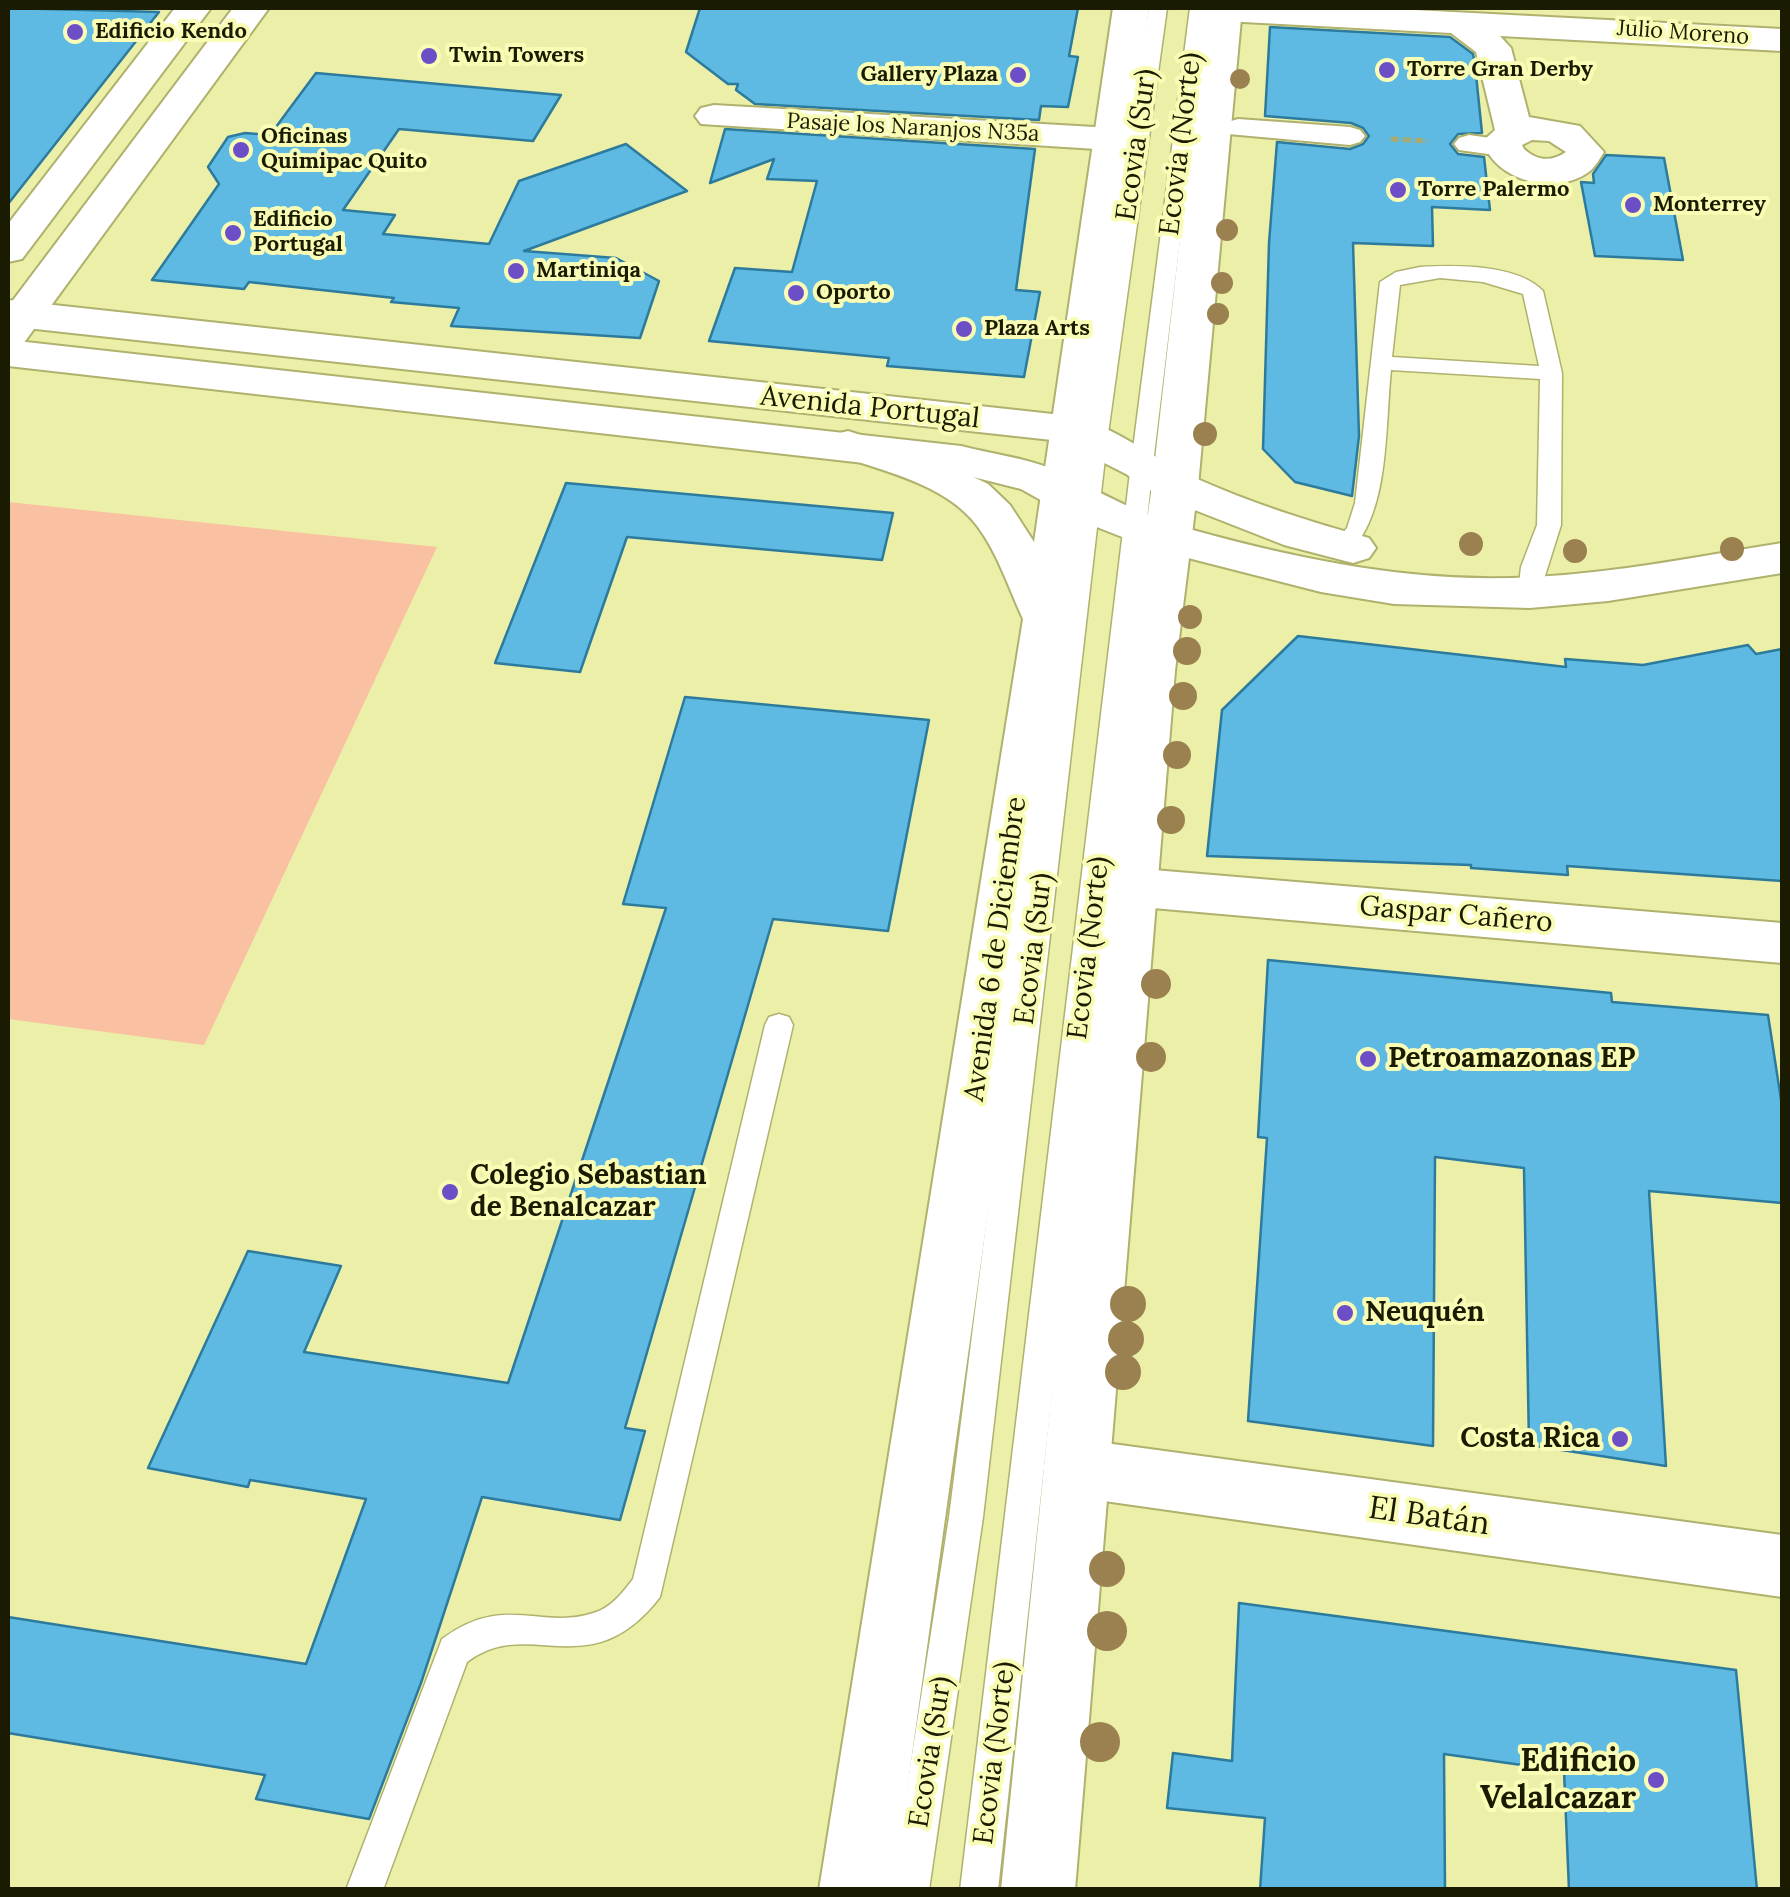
<!DOCTYPE html>
<html>
<head>
<meta charset="utf-8">
<style>
	body { margin:0 }
	#map { position:relative; width:1790px; height:1897px; overflow:hidden; background:#ecefa8; font-family:Lora,serif }
	canvas { display:block }
	.frame { position:absolute; inset:0; border:10px solid #1b1b01; pointer-events:none }
</style>
</head>
<body>
<div id="map">
<canvas width="1790" height="1897"></canvas>
<div class="frame"></div>
</div>
<script>
const c = document.querySelector('canvas').getContext('2d');
c.lineJoin = 'round';
function fillPath(path, color) { c.fillStyle = color; c.fill(path, 'evenodd'); }
function strokePath(path, color, width, dash) { c.strokeStyle = color; c.lineWidth = width; c.lineCap = dash ? 'butt' : 'round'; c.setLineDash(dash || []); c.stroke(path); }
function label(font, color, halo, rows, align = 'center') {
  c.font = font + ' Lora,serif'; c.lineWidth = 8; c.setLineDash([]); c.textBaseline = 'middle'; c.strokeStyle = halo; c.fillStyle = color; for (const [text, x, y, turn = 0] of rows) {
    c.save(); c.translate(x, y); c.rotate((+turn || 0) * Math.PI / 180); c.textAlign = isNaN(turn) ? turn : align; if (halo) c.strokeText(text, 0, 0); c.fillText(text, 0, 0); c.restore();
  }
}
const green = new Path2D(`
	M8,502L437,547L204,1045L8,1019Z`);
const building = new Path2D(`
	M8,8L159,12L8,204Z
	M700,8H1078L1069,56L1078,57L1068,107L1041,106L1039,120L755,104L736,90L738,84H728L686,52Z
	M1270,27L1450,37L1473,54L1475,65L1482,133L1458,134L1450,144L1458,154L1484,157L1490,210L1432,207L1433,246L1353,243L1359,436L1352,496L1295,482L1263,449L1269,243L1277,142L1350,149L1363,144L1369,136L1363,128L1351,123L1265,116Z
	M316,73L561,95L533,141L399,129L343,210L395,215L383,234L489,244L519,181L626,144L687,191L524,251L616,258L659,281L640,338L451,326L459,308L391,302L394,298L249,282L244,289L152,280L219,184L208,167L228,137L245,133L270,135Z
	M725,129L1035,149L1016,290L1040,292L1024,377L887,366L889,358L709,341L735,268L792,272L817,181L767,179L774,159L710,183Z
	M1606,155L1664,158L1683,260L1595,256L1581,182L1594,183L1593,174Z
	M566,483L893,513L882,560L627,537L580,672L495,663Z
	M1298,636L1566,667L1565,659L1643,665L1748,645L1756,654L1782,649V881L1567,866L1568,875L1471,868V865L1207,856L1222,710Z
	M685,697L929,720L888,931L773,919L625,1428L645,1431L620,1520L482,1497L421,1683L369,1819L256,1799L265,1775L8,1733V1617L306,1664L366,1499L250,1480L248,1487L148,1468L248,1251L341,1266L304,1352L508,1383L666,908L623,904Z
	M1268,960L1611,993L1612,1002L1768,1015L1782,1106V1203L1649,1191L1666,1466L1529,1445L1524,1168L1435,1157L1433,1446L1248,1421L1267,1138L1258,1137Z
	M1239,1603L1736,1670L1757,1890H1569L1564,1771L1444,1754L1445,1890H1260L1265,1818L1167,1808L1173,1753L1232,1761Z`);
const path = new Path2D(`
	M1391,139L1428,141`);
const service = new Path2D(`
	M1149,8H1167L1107,441L983,1517L929,1890H891L949,1517L1085,441Z
	M1190,8H1208L1153,464L998,1890H960L1131,464Z
	M1420,267C1456,265 1517,264 1543,291L1562,373L1561,525L1538,598L1530,601L1518,593L1521,567L1537,525L1540,379L1391,370C1385,426 1390,509 1351,551H1335L1331,546L1347,528L1355,503L1380,282L1396,272ZM1440,278L1483,282L1523,294L1539,366L1392,357L1400,285Z
	M779,1014L789,1017L793,1025L660,1597C589,1689 529,1614 467,1662L383,1890H346L442,1639C506,1591 543,1633 599,1611C614,1604 623,1592 633,1579L765,1025L769,1017Z`);
const pedestrian = new Path2D(`
	M1238,119L1350,127L1360,130L1365,136L1360,142L1350,145L1228,134L1223,128L1228,122Z
	M1469,135L1512,141L1517,147L1512,153L1502,156L1459,150L1454,144L1459,138Z`);
const minor = new Path2D(`
	M1208,8H1376L1782,29V51L1500,36L1511,48L1529,117L1580,126L1604,152C1600,158 1596,166 1590,171C1557,197 1494,181 1483,141L1495,130L1476,52L1451,33L1224,21L1211,18ZM1532,140L1549,141L1566,152C1552,162 1537,161 1524,149L1522,145Z
	M714,105L1112,128L1125,131L1131,139L1125,147L1112,150L701,124L695,116L701,108Z
	M1130,868L1782,923V963L1130,906L1111,901L1103,887L1111,873Z
	M1076,1439L1782,1535V1597L1076,1497L1053,1489L1043,1468L1053,1447Z`);
const tertiary = new Path2D(`
	M175,8H211L22,259L8,262V224Z
	M233,8H269L23,344L8,348V307Z`);
const secondary = new Path2D(`
	M8,300L1071,416C1117,427 1153,459 1195,478C1251,503 1310,522 1369,538L1376,548L1369,558L1353,563L1284,545L1159,496L1126,474L1061,441L8,326Z
	M8,340L961,446C991,454 1028,458 1057,471C1100,492 1141,516 1189,529C1301,560 1416,584 1533,577C1617,573 1700,556 1782,543V573L1608,601L1530,608L1394,604L1321,592L1153,549L1071,517L1021,489L961,474L8,366Z`);
const primary = new Path2D(`
	M1113,8H1149L1071,619L893,1890H819L1023,619C1009,589 998,554 978,527C946,483 881,471 832,453L826,444L832,435L848,431L936,459L988,484L1010,505L1034,542Z
	M1206,8H1242L1198,486L1175,671L1075,1890H1001L1125,671L1152,486Z`);
const trees = [
	[1240,79,10],
	[1227,230,11],
	[1222,283,11],
	[1218,314,11],
	[1205,434,12],
	[1471,544,12],
	[1732,549,12],
	[1575,551,12],
	[1190,617,12],
	[1187,651,14],
	[1183,696,14],
	[1177,755,14],
	[1171,820,14],
	[1156,984,15],
	[1151,1057,15],
	[1128,1304,18],
	[1126,1339,18],
	[1123,1372,18],
	[1107,1569,18],
	[1107,1631,20],
	[1100,1742,20]
];
const markers = [
	[75,32,10,"#6c4ec7"],
	[429,56,10,"#6c4ec7"],
	[1387,70,10,"#6c4ec7"],
	[1018,75,10,"#6c4ec7"],
	[241,150,10,"#6c4ec7"],
	[1398,190,10,"#6c4ec7"],
	[1633,205,10,"#6c4ec7"],
	[233,233,10,"#6c4ec7"],
	[516,271,10,"#6c4ec7"],
	[796,293,10,"#6c4ec7"],
	[964,329,10,"#6c4ec7"],
	[1368,1059,10,"#6c4ec7"],
	[450,1192,10,"#6c4ec7"],
	[1345,1313,10,"#6c4ec7"],
	[1620,1439,10,"#6c4ec7"],
	[1656,1780,10,"#6c4ec7"]
];
const farPoinames = [
	["Edificio Kendo",95,32],
	["Twin Towers",449,56],
	["Torre Gran Derby",1407,70],
	["Gallery Plaza",998,75,"right"],
	["Oficinas",261,137],
	["Quimipac Quito",261,162],
	["Torre Palermo",1418,190],
	["Monterrey",1653,205],
	["Edificio",253,220],
	["Portugal",253,245],
	["Martiniqa",536,271],
	["Oporto",816,293],
	["Plaza Arts",984,329]
];
const farStreetnames = [
	["Julio Moreno",1683,33,4],
	["Pasaje los Naranjos N35a",913,128,3]
];
const streetNames = [
	["Ecovia (Norte)",1181,144,-83],
	["Ecovia (Sur)",1137,145,-82],
	["Avenida Portugal",870,408,6],
	["Gaspar Cañero",1456,915,5],
	["Ecovia (Norte)",1089,948,-83],
	["Avenida 6 de Diciembre",996,949,-82],
	["Ecovia (Sur)",1034,949,-83],
	["Ecovia (Sur)",931,1752,-81],
	["Ecovia (Norte)",995,1753,-83]
];
const poiNames = [
	["Petroamazonas EP",1388,1059],
	["Colegio Sebastian",470,1176],
	["de Benalcazar",470,1208],
	["Neuquén",1365,1313],
	["Costa Rica",1600,1439,"right"]
];
const nearStreetnames = [
	["El Batán",1429,1517,8]
];
const nearPoinames = [
	["Edificio",1636,1762],
	["Velalcazar",1636,1799]
];
fillPath(green, '#f9c0a1');
fillPath(building, '#5ebae3');
strokePath(building, '#2d7b9c', 2.5);
strokePath(service, '#afb16d', 3);
strokePath(pedestrian, '#afb16d', 4);
strokePath(minor, '#afb16d', 4);
strokePath(tertiary, '#afb16d', 4);
strokePath(secondary, '#afb16d', 4);
strokePath(primary, '#afb16d', 4);
strokePath(path, '#a7a971', 5, [8, 4]);
fillPath(service, '#fff');
fillPath(pedestrian, '#fff');
fillPath(minor, '#fff');
fillPath(tertiary, '#fff');
fillPath(secondary, '#fff');
fillPath(primary, '#fff');
c.fillStyle = '#9a814f';
for (const [x, y, r] of trees) { c.beginPath(); c.arc(x, y, r, 0, 2 * Math.PI); c.fill(); }
for (const [x, y, r, color] of markers) { const dot = new Path2D(); dot.arc(x, y, r, 0, 2 * Math.PI); c.fillStyle = color; c.fill(dot); strokePath(dot, '#f9fcb5', 4); }
label('bold 22px', '#1b1b01', '#f9fcb5', farPoinames, 'left');
label('22px', '#1b1b01', '#f9fcb5', farStreetnames);
label('28px', '#1b1b01', '#f9fcb5', streetNames);
label('bold 28px', '#1b1b01', '#f9fcb5', poiNames, 'left');
label('32px', '#1b1b01', '#f9fcb5', nearStreetnames);
label('bold 32px', '#1b1b01', '#f9fcb5', nearPoinames, 'right');
</script>
</body>
</html>
